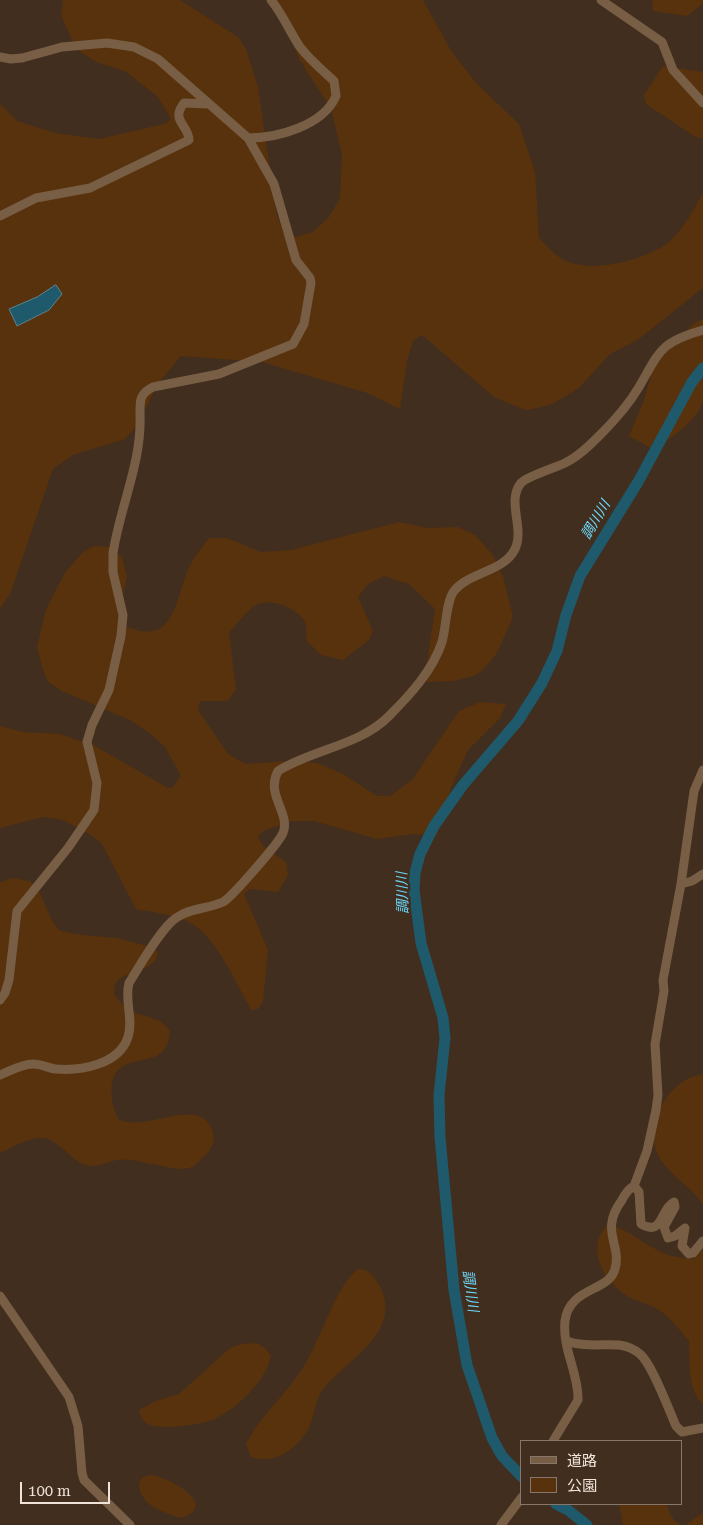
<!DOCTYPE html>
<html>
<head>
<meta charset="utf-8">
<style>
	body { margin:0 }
	#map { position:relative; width:703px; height:1525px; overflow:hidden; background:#412e1f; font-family:"Roboto Serif","Noto Sans JP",serif }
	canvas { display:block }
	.legend { position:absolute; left:520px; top:1440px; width:162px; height:65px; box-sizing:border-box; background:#412e1f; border:1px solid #87776a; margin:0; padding:6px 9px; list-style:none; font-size:15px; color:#f0e4da }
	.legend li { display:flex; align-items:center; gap:10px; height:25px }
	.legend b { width:25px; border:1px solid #87776a }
	.scale { position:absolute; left:20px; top:1482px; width:90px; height:22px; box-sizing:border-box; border:2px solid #f0e4da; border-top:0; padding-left:6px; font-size:15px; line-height:18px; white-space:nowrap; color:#f0e4da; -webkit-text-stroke:4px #412e1f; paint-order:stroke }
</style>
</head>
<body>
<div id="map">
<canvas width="703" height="1525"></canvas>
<ul class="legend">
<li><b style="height:6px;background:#785e45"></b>道路</li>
<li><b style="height:14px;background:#58320c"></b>公園</li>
</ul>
<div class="scale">100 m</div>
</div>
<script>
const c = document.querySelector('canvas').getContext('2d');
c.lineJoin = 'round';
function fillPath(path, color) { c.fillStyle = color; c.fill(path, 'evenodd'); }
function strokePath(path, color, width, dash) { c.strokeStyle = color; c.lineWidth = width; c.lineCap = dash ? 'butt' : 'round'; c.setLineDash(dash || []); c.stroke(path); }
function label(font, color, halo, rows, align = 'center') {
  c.font = font + ' "Roboto Serif","Noto Sans JP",serif'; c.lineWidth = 5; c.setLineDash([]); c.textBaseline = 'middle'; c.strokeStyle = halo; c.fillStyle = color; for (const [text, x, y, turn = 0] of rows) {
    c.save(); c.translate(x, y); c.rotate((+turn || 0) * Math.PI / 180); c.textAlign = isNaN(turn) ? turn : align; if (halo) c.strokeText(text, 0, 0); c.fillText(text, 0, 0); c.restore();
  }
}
const green = new Path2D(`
	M63,0H180L238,37L246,49L258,87L276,212L284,234L295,237L313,232L329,217L340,198L342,154L331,109L300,60L279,14L276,0H423L452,52L477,84L519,124L535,172L539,238C545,244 552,252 559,257C586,276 644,261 669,242C680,233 698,205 703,191V288L639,339L610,354L579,388L552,404L537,408L525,410L494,397L422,335L413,341L407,361L400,409L367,393L262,362L181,356L159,382L136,427L125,439L73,455L53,469L10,594L0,608V104L17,121L55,133L99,139L164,124L171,119L158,97L125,71L96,62L76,49L61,15Z
	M652,0H703V3L687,16L653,11Z
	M663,66L703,72V139L694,136L646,104L644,95Z
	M703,319C703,345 703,374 703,400C700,418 668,443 651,448L629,436L643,403L654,366L694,323Z
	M399,522L428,528L458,527L475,535L492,554L503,576L513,617L497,653L483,670L474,676L453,681L427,682L425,677L435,609L409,584L384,576L368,584L358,597L373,631L369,640L343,660L321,655L307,641C306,635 307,627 305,622C297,607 267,596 253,607C244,614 237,624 229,633L236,689L228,701H200L198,710L228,754L246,764L290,761L317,763L343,774L377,796H390L412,780L459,711L480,702L506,704L500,718L468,750L451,788L437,836L413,834L377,839L314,821H292L263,831L258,837L263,846L286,862L288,875L278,892L250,889L244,894L268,950L263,1001L258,1009L251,1010C238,986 220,946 198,928C182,915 156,913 136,909L102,844L91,835L63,820L43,817L0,828V726L23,732L60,734L95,746L168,788L173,787L181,776L165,747L152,735L130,720L62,691L48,682L43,670L37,647L46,609L65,573L82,553L94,546L110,547L122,557L127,577L119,609L123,625C175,649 174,602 189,567C194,557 202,547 209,538H227L261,552L291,550Z
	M12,878L30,881L40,893L51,919L59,930L73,934L116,938L147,946L157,951C161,969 126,972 118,980C114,984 115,989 114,994C133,1024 155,1009 170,1031C167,1063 147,1056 125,1065C105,1074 111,1103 118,1119C145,1134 202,1092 213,1133C217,1146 205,1156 196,1164C186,1174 165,1166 152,1164C142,1162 129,1158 118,1160C110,1161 101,1166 92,1166C72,1166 60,1136 39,1138C27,1139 11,1148 0,1153V883Z
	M703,1074V1204C691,1187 672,1177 661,1160C643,1134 660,1096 685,1080C690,1077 697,1076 703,1074Z
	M608,1224C641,1234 653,1258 693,1259L703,1250V1404C687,1390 690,1361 689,1341C681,1332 673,1321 663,1313C652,1304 640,1303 629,1297C604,1282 584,1248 608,1224Z
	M358,1269C369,1269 375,1277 380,1287C404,1332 344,1361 322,1391C315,1401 315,1413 311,1423C302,1446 276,1466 251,1457L246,1444C261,1414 287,1394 304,1366C320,1341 336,1285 358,1269Z
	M257,1343L265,1348L271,1356C266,1381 237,1409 214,1419C202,1425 157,1431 146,1423C142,1421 140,1414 139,1410L156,1401L179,1394L230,1348L241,1344Z
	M149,1475C167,1475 222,1506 181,1518C163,1512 139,1506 139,1483L143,1477Z
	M619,1504H667C669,1514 672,1520 681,1525H623Z
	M703,1513V1525H686L701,1514Z`);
const water = new Path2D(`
	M56,285L62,294L49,310L17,326L9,309L37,297Z`);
const river = new Path2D(`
	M522,1477L502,1456L492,1438L467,1365L454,1290L440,1137L439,1095L445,1038L443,1018L421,943L414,890L415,873L420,854L434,826L463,785L518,721L542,683L557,651L566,615L580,576L638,482L692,382L703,368
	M556,1504L568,1510L587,1525`);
const minor = new Path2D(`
	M601,0L662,42L673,70L703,103
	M0,57L11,59L22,58L62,47L107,43L134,47L158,59L248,138L274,184L296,260L310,278L311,283L304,324L293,344L219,374L153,387C139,394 140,401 140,415C142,462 120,507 113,553V572L123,615L121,636L109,690L92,725L87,742L97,783L94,810L68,848L17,911L9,980L5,993L0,1000
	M248,138C277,138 323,126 336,96L334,81C322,70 310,60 300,47C290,32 283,15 271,0
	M0,216L36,198L90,188L189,140C189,125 170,121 184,103L209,104
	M681,884L692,881L703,874
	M0,1075C10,1071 22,1064 33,1064C41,1064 48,1068 56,1069C80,1071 119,1065 128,1037C134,1019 124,1001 129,983C139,967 161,928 176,918C189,908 208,909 223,902C231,898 279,843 283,833C291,813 265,795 278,771C311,750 361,745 389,716C410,695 433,670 442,642C446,629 446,601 454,591C469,572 504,572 515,549C525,528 506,501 521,483C527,476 555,468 565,463C579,456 590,445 601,434C614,421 629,404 639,387C660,351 660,342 703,330
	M634,1186L639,1192L641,1224C663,1237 660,1209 674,1202L675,1207L664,1227L668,1238L675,1236L685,1228L682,1246L689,1254L693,1253L703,1241
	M0,1296L69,1397L78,1426L82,1473L84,1480L130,1525
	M566,1341C584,1347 601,1344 619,1345C626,1346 634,1349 640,1354C652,1364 669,1410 676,1426L682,1432L703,1428
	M553,1441L578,1400C579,1374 562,1349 565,1321C569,1287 609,1292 615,1269C622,1244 599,1231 622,1200C625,1194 628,1189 634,1186L647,1151L656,1110L658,1095L655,1044L664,991L663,980L681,884L694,791L703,770
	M501,1525L522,1497`);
const waterNames = [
	["調川川",596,520,-59],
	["調川川",403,893,-92],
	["調川川",470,1291,82]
];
fillPath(green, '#58320c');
fillPath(water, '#1e5a6b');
strokePath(water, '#5d838c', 1);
strokePath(river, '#1e5a6b', 11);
strokePath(minor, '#785e45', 9);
label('italic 14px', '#6cdcff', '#412e1f', waterNames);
</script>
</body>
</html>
